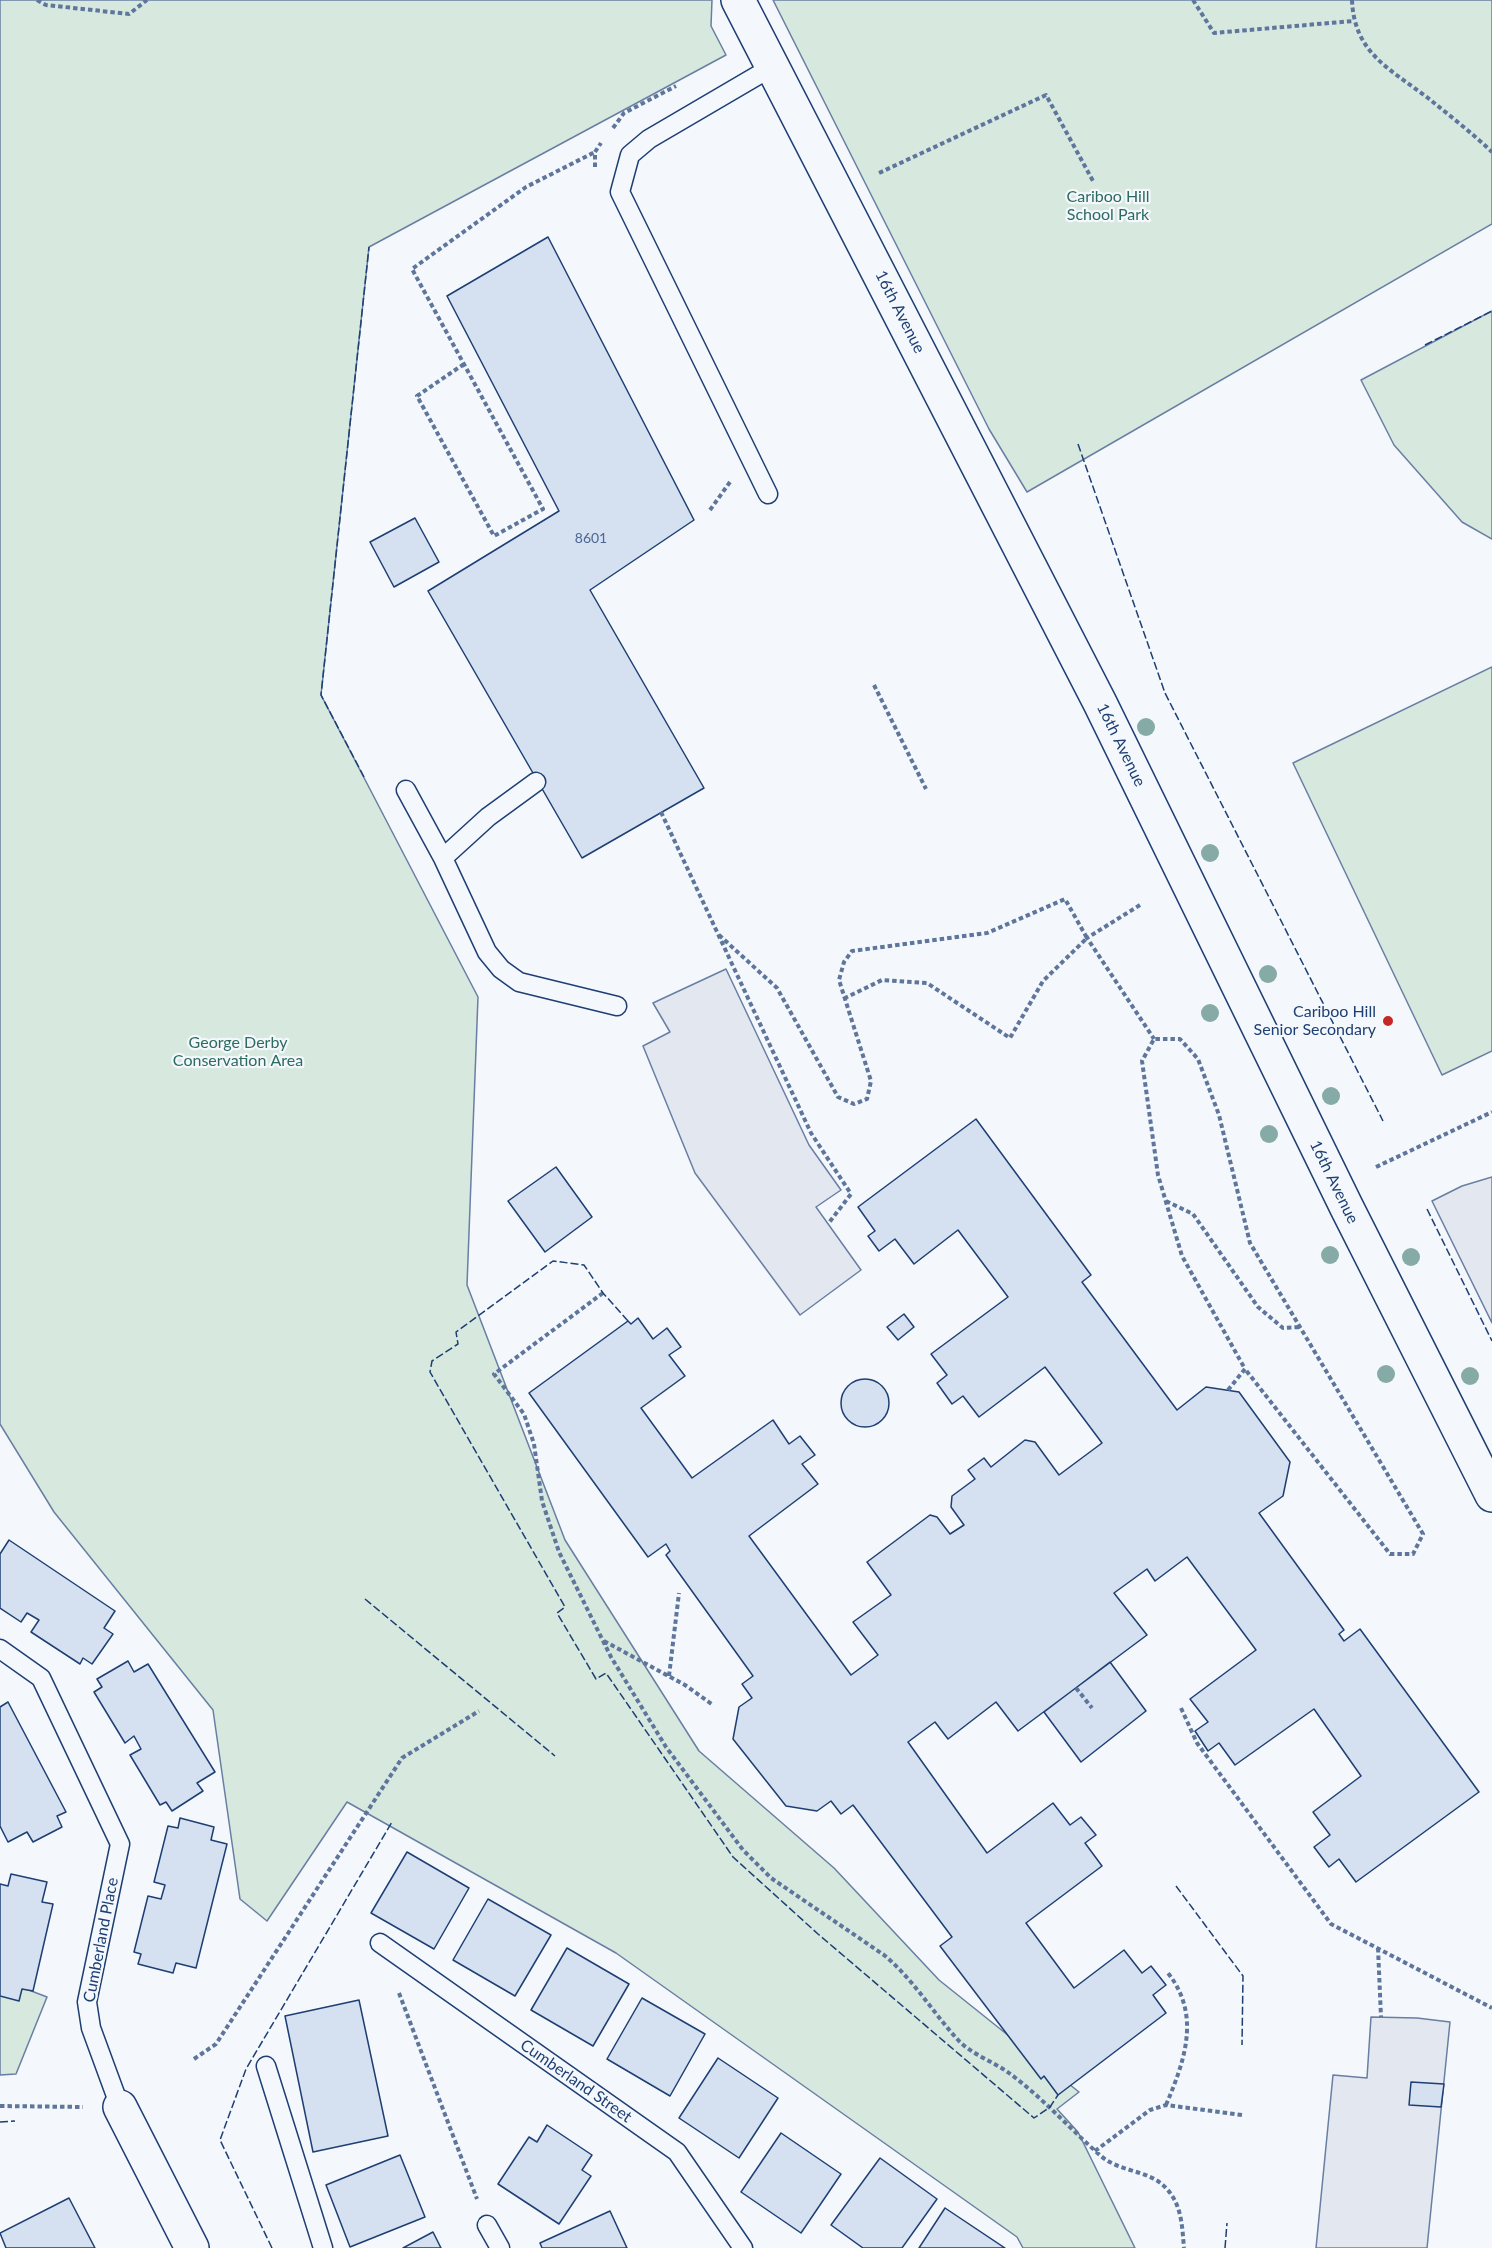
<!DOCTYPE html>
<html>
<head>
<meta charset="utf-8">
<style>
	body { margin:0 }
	canvas { display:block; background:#f4f7fb }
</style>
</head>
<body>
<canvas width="1492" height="2248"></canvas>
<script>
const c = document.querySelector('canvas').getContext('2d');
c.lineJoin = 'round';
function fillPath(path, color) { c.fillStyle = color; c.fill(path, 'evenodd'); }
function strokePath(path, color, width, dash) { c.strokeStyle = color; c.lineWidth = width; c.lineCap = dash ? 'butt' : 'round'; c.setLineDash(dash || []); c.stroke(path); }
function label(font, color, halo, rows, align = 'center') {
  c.font = font + ' Lato,sans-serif'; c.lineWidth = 4.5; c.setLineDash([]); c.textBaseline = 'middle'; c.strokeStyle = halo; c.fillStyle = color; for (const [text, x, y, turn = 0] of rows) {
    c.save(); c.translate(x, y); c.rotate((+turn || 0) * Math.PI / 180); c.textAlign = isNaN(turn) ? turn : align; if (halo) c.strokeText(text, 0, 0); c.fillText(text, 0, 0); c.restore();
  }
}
const green = new Path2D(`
	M0,0H712L711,26L726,55L369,247L321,695L478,997L467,1285L565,1540L699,1751L834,1868L939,1980L1079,2092L1057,2109L1078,2132L1135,2248H1023L1017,2237L616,1953L347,1802L267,1921L240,1899L213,1710L54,1512L0,1424Z
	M773,0H1492V224L1027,492L989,429Z
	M1492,311V539L1462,522L1394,445L1361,380Z
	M1492,667V1051L1442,1075L1293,763Z
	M0,1979L47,1997L16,2074L0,2075Z`);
const parking = new Path2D(`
	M726,969L809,1145L841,1190L816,1207L861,1270L800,1315L695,1173L643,1046L670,1032L653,1003Z
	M1492,1177V1323L1432,1201L1462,1186Z
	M1371,2017L1417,2018L1450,2022L1427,2248H1316L1333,2075L1367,2078Z`);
const building = new Path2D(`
	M548,237L694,520L590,590L704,788L582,858L428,591L559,511L447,296Z
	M415,518L439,562L394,587L370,542Z
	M976,1119L1091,1275L1082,1282L1177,1410L1206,1387L1239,1392L1290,1462L1283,1496L1259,1513L1344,1630L1339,1634L1344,1641L1360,1629L1479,1792L1356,1882L1339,1859L1329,1867L1314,1847L1330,1835L1313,1812L1361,1776L1314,1709L1235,1765L1219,1743L1208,1751L1195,1731L1208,1722L1190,1699L1256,1650L1187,1557L1155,1581L1147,1569L1114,1593L1147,1635L1018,1731L996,1702L948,1739L935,1722L908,1742L987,1853L1053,1803L1070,1825L1081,1817L1096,1835L1085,1843L1102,1866L1026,1923L1074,1988L1124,1950L1142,1973L1151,1966L1166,1985L1153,1995L1166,2013L1058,2095L1044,2076L1041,2079L940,1946L952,1937L853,1805L841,1814L831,1801L817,1811L786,1806L733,1739L739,1707L752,1698L742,1684L753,1676L666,1555L670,1551L666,1544L648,1557L529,1393L628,1321L631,1324L638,1318L653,1339L667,1328L681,1347L669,1355L685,1376L641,1408L692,1478L773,1420L789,1444L800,1436L815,1455L802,1464L818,1484L749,1536L851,1675L878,1655L853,1622L891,1595L867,1562L930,1515L937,1517L950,1534L964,1525L951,1507L952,1496L975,1479L968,1470L984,1458L991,1467L1025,1440L1035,1442L1059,1475L1102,1443L1045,1367L979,1417L963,1396L952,1404L937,1383L947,1375L931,1354L1008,1297L958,1230L914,1264L895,1239L879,1251L868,1236L875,1231L858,1207Z
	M556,1167L592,1217L545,1252L508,1201Z
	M904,1314L914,1327L898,1340L887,1327Z
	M841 1403a24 24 0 1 1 48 0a24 24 0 1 1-48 0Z
	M9,1540L115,1611L104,1628L113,1634L92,1664L83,1658L80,1664L31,1632L39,1620L27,1613L21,1622L0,1608V1554Z
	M128,1661L134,1672L148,1664L215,1772L197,1783L203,1791L172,1811L166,1802L160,1805L130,1755L141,1749L134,1736L125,1743L94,1692L102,1687L97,1679Z
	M1110,1662L1146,1711L1081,1762L1044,1712Z
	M8,1702L66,1812L57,1816L62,1827L33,1842L27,1832L8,1842L0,1826V1707Z
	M180,1818L214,1827L211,1840L227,1844L196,1968L176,1963L173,1973L138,1964L141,1954L134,1952L148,1896L161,1899L165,1885L154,1882L168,1826L178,1828Z
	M407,1852L469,1888L434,1949L371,1913Z
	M11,1874L47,1882L42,1902L53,1904L33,1991L22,1989L19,2001L0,1996V1884L8,1886Z
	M488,1899L551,1935L515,1996L453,1960Z
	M567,1948L629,1984L593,2046L531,2010Z
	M642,1998L705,2034L670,2096L607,2059Z
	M359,2000L388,2136L313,2152L285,2016Z
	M718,2058L778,2098L739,2158L679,2118Z
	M1411,2082L1444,2084L1441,2107L1409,2105Z
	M547,2125L592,2155L582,2170L591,2176L559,2224L498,2184L529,2137L537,2142Z
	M781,2133L841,2174L801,2233L741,2192Z
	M400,2155L425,2217L350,2247L326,2185Z
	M880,2158L937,2199L902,2248H863L831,2225Z
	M69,2198L95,2248H6L0,2233Z
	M945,2208L1005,2248H919Z
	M610,2211L627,2248H542L540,2243Z
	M433,2232L441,2248H403Z`);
const path = new Path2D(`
	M37,0L46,5L129,14L147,0
	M1193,0L1214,33L1353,21
	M1352,0C1354,53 1390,69 1428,98C1449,115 1472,133 1492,152
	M613,128L624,113L676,86
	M595,167V152L601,143
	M879,173L1046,95L1093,181
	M464,364L417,396L494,536L543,509L412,269L526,187L595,152
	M710,510L730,482
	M874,685L926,789
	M661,812L811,1133L851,1194L828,1224
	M1140,905L1087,938L1154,1039
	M719,935L777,988L838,1097L854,1104L867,1099L871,1081L839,980L844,962L852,951L987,933L1065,899L1087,938L1043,981L1010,1038L927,983L882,980L845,998
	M1376,1167L1492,1112
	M1166,1201L1193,1214L1258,1307L1283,1328L1300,1327
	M603,1293L494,1374L524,1414L534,1444L542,1501L559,1552L611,1657L666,1747L743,1850L771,1878L884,1955C914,1980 933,2013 959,2041C973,2055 994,2062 1009,2073C1043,2098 1070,2129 1101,2156C1119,2172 1150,2170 1166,2188C1182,2205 1182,2226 1184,2248
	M1228,1390L1245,1369L1182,1256L1158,1175L1142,1061L1154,1039H1180L1198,1059L1219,1115L1250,1243L1423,1534L1413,1554H1390L1245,1369
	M604,1641L685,1685L713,1705
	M669,1676L679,1593
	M1076,1688L1092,1708
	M1181,1708L1197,1743L1331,1924L1492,2008
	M1378,1948L1381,2017
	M399,1993L477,2199
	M194,2059L216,2044L402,1758L479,1711
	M1166,2105C1185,2060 1201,2015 1168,1973
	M0,2106L83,2107
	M1095,2151L1150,2110L1166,2105L1242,2115`);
const service = new Path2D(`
	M768,494L620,192L630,155L649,139L772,67
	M406,790L443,858L487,952L501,969L519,982L617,1006
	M443,858L488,817L536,782
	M0,1649L41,1678L120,1844L87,2002L91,2028L120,2107
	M380,1943L677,2152L743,2248
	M266,2066L323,2248
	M487,2225L500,2248`);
const minor = new Path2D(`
	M120,2107L192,2248`);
const tertiary = new Path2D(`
	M738,0L1100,703L1347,1208L1492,1495`);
const fence = new Path2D(`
	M1425,345L1492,311
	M1078,444L1165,693L1383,1121
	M364,777L321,695L369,247
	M1427,1209L1492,1341
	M628,1321L603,1293L584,1265L553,1261L456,1332L458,1344L432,1361L430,1372L565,1607L557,1613L596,1679L606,1673L733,1857L818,1934L1034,2118L1050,2107L1058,2095
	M365,1599L555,1756
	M1176,1886L1243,1976L1242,2045
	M0,2122L15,2121
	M272,2248L220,2140L246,2069L392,1822
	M1225,2248L1227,2223`);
const trees = [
	[1146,727],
	[1210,853],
	[1268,974],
	[1210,1013],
	[1331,1096],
	[1269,1134],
	[1330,1255],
	[1411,1257],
	[1386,1374],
	[1470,1376]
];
const markers = [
	[1388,1021,6,"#c62828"]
];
const numberNames = [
	["8601",591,538]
];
const parkNames = [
	["Cariboo Hill",1108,197],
	["School Park",1108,215],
	["George Derby",238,1043],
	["Conservation Area",238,1061]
];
const streetNames = [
	["16th Avenue",900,312,63],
	["16th Avenue",1121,745,64],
	["16th Avenue",1334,1182,64],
	["Cumberland Place",101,1940,-79],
	["Cumberland Street",576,2081,35]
];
const poiNames = [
	["Cariboo Hill",1376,1012],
	["Senior Secondary",1376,1030]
];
fillPath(green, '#d7e8df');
strokePath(green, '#687fa3', 1.5);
fillPath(parking, '#e3e8f0');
strokePath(parking, '#687fa3', 1.5);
fillPath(building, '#d5e0f0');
strokePath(building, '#1d3f73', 1.5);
strokePath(service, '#1d3f73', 21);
strokePath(minor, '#1d3f73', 36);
strokePath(tertiary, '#1d3f73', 36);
strokePath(path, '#5e769c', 4, [4.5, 3]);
strokePath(service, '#f4f7fb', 18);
strokePath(minor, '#f4f7fb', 33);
strokePath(tertiary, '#f4f7fb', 33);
strokePath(fence, '#1d3f73', 1.5, [8, 3]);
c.fillStyle = '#86aba6';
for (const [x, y] of trees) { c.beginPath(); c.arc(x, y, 9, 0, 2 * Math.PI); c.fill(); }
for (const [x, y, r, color] of markers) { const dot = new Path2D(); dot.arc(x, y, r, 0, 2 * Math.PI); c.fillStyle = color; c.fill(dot); strokePath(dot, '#f4f7fb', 2); }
label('14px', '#4b6792', null, numberNames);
label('16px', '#2c6c60', '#f4f7fb', parkNames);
label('16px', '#1d3f73', '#f4f7fb', streetNames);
label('16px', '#1d3f73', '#f4f7fb', poiNames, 'right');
</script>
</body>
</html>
